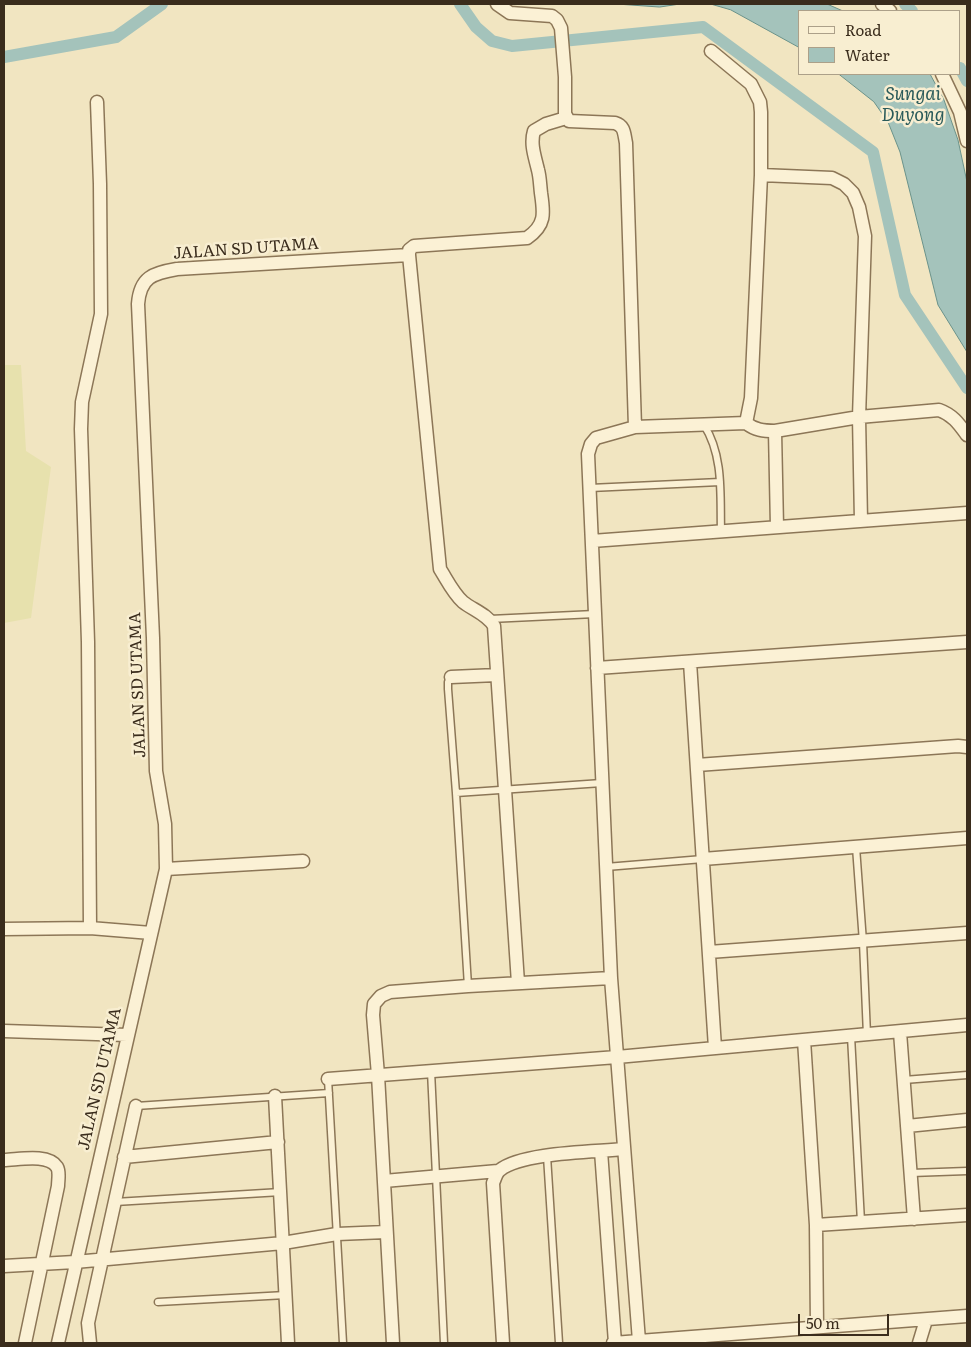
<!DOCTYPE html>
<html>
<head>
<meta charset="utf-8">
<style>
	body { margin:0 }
	#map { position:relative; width:971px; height:1347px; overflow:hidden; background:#f1e5c1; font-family:Literata,serif }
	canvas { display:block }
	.frame { position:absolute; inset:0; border:5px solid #3a2c1c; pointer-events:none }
	.legend { position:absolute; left:798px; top:10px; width:162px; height:65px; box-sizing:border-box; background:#f8eed1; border:1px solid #aca089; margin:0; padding:6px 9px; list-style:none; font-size:15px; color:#3a2c1c }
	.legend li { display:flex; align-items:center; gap:10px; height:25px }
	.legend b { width:25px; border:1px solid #aca089 }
	.scale { position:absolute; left:798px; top:1314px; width:91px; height:22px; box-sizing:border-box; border:2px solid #3a2c1c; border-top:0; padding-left:6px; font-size:15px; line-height:18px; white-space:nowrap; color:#3a2c1c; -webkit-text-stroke:4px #f8eed1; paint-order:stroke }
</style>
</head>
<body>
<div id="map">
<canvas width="971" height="1347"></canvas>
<div class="frame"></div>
<ul class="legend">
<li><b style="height:6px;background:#fbf1d5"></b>Road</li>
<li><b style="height:14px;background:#a4c3bb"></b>Water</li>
</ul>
<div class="scale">50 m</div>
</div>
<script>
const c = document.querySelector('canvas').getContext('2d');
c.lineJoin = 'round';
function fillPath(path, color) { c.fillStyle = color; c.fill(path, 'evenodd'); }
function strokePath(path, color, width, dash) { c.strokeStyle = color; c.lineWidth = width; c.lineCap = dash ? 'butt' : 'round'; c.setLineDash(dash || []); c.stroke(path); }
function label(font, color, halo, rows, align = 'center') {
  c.font = font + ' Literata,serif'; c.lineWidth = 5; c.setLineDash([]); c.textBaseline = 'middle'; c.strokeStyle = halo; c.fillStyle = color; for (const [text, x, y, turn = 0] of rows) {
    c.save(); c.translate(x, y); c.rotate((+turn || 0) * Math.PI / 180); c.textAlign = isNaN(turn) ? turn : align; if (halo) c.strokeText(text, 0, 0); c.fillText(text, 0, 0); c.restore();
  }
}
const farmland = new Path2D(`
	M4,365H21L26,451L51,467L31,618L4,623Z`);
const water = new Path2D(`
	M617,4H680L660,7Z
	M711,4H827L843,11H800V48L731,10Z
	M839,74H930L944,100L958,140L967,182V352L938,305L900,152L888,122L874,102Z`);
const canal = new Path2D(`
	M460,4L476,27L492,41L512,46L703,27L873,152L905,295L967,388
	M905,4L912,11
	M4,57L116,37L162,4
	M960,68L967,81`);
const service = new Path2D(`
	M704,425C724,456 720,496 721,531
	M590,488L720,482
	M490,619L595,614
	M451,677L448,682V689L456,793L468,986
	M456,793L602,783
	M856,847L863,942L867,1035
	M606,867L703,859
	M851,1036L861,1222
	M431,1071L444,1343
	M328,1079L343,1343
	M904,1080L967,1075
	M136,1106L329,1093
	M547,1156L559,1343
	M911,1173L967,1171
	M115,1202L281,1192
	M158,1302L286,1295`);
const minor = new Path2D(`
	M497,4L510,13L552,16L557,20L561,28L565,77V114L569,121L615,123C625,126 624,134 626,143L635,427
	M882,4L890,11
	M942,74L960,112L967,141
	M761,175L832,178L844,184L853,193L859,207L865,236L859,417L861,521
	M746,423C755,430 763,431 775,431L859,417L939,410C953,415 959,424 967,435
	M775,431L777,527
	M592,541L967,513
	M690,662L715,1048
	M597,668L967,642
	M451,677L497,675
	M697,765L958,746L967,747
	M703,859L967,838
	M166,869L303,861
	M90,928L88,642L81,429L82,402L101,314L100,184L97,102
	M4,929L90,928L151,933
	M709,952L967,933
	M518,983L494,626C487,614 473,610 463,602C453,593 447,580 440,569L409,255V250L414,246L527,238C546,225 544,213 541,193C540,185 540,177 538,170C535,157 530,144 534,131L546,124L566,118
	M4,1031L127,1035
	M900,1032L914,1219
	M804,1040L816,1225L817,1327
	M328,1079L617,1057L967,1025
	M275,1096L288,1343
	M907,1126L967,1120
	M601,1151L615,1343
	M124,1157L278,1142
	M4,1160C17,1160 48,1153 57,1167C60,1172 58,1180 58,1186L25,1343
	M384,1181L498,1171
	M816,1225L967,1215
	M4,1266L75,1262L283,1243L337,1234L386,1232
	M639,1341L611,978L588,454L591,444L596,438L635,427L746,423L751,398L761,175V112L760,102L751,84L711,51
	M58,1343L166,869L165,824L156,771L153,638L138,304C140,277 153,273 177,269L409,255
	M90,1343L88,1323L136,1106
	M393,1343L378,1075L373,1015L374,1004L381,996L390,992L468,986L611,978
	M503,1343L493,1183C495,1179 496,1173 500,1170C522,1152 595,1152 624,1149
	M613,1343L967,1316
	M919,1343L926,1320`);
const streetNames = [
	["JALAN SD UTAMA",246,249,-4],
	["JALAN SD UTAMA",138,685,-92],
	["JALAN SD UTAMA",100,1079,-77]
];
const waterNames = [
	["Sungai",913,95],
	["Duyong",913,116]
];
fillPath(farmland, '#e7e1ad');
fillPath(water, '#a4c3bb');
strokePath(water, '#6a928a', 1);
strokePath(canal, '#a4c3bb', 12);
strokePath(service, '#8c7657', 9);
strokePath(minor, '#8c7657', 15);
strokePath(service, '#fbf1d5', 6);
strokePath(minor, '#fbf1d5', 12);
label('16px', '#3a2c1c', '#f8eed1', streetNames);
label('italic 18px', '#2b5b5a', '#f8eed1', waterNames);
</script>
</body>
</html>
